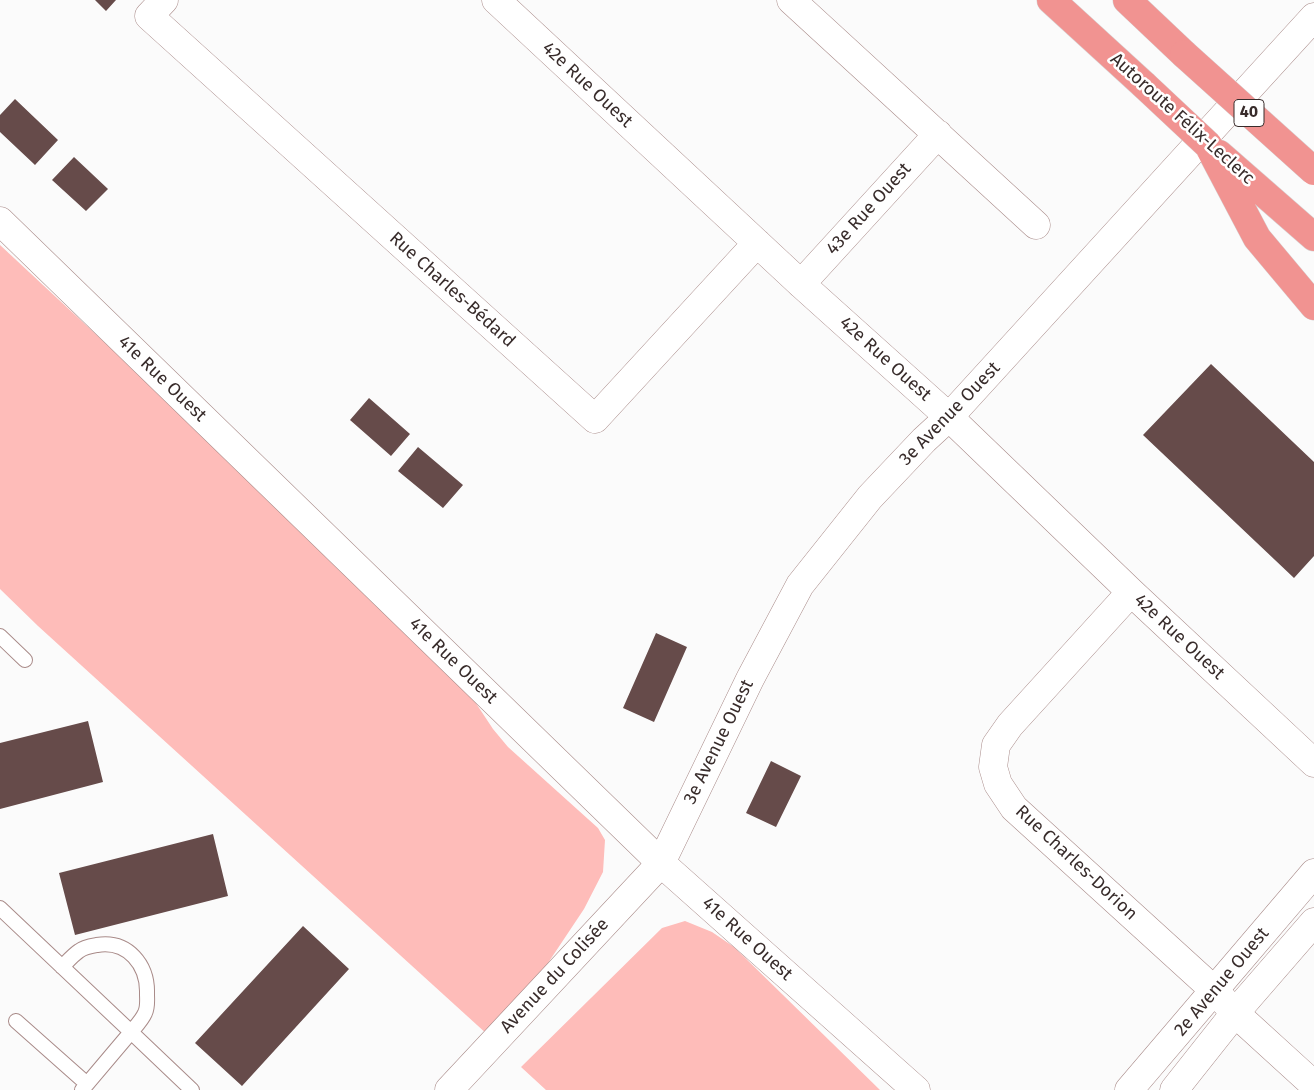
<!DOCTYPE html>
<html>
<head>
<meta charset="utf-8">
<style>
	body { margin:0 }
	canvas { display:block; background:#fbfbfb }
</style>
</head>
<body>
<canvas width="1314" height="1090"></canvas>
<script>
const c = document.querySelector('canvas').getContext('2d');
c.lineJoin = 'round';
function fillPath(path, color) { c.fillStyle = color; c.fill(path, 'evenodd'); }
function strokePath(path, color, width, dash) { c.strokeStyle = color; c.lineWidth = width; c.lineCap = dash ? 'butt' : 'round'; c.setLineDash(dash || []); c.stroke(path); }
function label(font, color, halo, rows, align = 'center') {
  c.font = font + ' "Fira Sans",sans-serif'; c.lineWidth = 5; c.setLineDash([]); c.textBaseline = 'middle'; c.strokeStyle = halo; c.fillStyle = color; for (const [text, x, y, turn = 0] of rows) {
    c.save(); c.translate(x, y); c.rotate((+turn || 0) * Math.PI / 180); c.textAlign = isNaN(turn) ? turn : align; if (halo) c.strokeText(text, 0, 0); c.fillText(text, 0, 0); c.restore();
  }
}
const green = new Path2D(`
	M0,245L450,664L493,729L508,747L598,828L605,840L603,872L584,909L548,963L488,1035L38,626L0,589Z
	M685,921L712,932L734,947L880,1090H546L521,1067L662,928Z`);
const building = new Path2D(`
	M95,0H116L106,11Z
	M15,99L58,140L35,165L0,132V115Z
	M74,157L108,189L86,211L52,180Z
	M1211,364L1314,462V556L1294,578L1143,435Z
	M369,398L410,434L391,456L350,420Z
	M418,447L463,485L443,508L398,471Z
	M656,633L687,647L654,722L623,708Z
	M88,721L103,782L0,809V743Z
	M771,761L801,776L776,827L746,813Z
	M213,834L228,896L75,935L59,873Z
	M303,926L349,969L242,1086L195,1043Z`);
const lane = new Path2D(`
	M0,636L25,660
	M0,908L131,1032L82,1090
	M62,967C67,962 73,955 79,951C84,947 91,946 97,945C128,940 148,965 147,994C147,1000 148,1007 145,1013C142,1020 136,1026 131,1032L192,1090
	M16,1021L87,1084`);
const street = new Path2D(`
	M164,0L149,16L595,419L757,243
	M496,0L801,284L949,417L1131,592L1314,763
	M791,0L1036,225
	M0,221L661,863
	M801,284L938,134
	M1131,592L1010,725L996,745L993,767L998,784L1014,808L1215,991L1235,1013L1314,1085`);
const secondary = new Path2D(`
	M661,863L916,1090
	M449,1090L661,863L750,679L800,585L870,497L924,440L949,417L1314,17
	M1129,1090C1191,1018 1252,945 1314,873
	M1174,1090L1235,1013L1314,922`);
const highway = new Path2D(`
	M1051,0L1144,85
	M1127,0L1184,54
	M1208,145L1257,238L1314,306
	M1219,154L1314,237`);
const highwayBridge = new Path2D(`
	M1184,54L1314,171
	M1144,85L1208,145`);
const shields = [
	[1249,113,30]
];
const shieldNames = [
	["40",1249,113]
];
const streetNames = [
	["42e Rue Ouest",587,85,43],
	["Autoroute Félix-Leclerc",1182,119,42],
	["43e Rue Ouest",869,209,-48],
	["Rue Charles-Bédard",452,290,42],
	["42e Rue Ouest",885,359,42],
	["41e Rue Ouest",162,379,44],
	["3e Avenue Ouest",950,414,-46],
	["42e Rue Ouest",1179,637,43],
	["41e Rue Ouest",453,661,44],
	["3e Avenue Ouest",719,742,-64],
	["Rue Charles-Dorion",1076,863,43],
	["41e Rue Ouest",747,939,42],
	["Avenue du Colisée",555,976,-47],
	["2e Avenue Ouest",1222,982,-50]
];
fillPath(green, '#febcb9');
fillPath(building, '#664b4a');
strokePath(lane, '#a98b89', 16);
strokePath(street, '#a98b89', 29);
strokePath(secondary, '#a98b89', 29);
strokePath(highway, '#d7d5d5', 29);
strokePath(lane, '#fff', 14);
strokePath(street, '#fff', 28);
strokePath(secondary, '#fff', 28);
strokePath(highway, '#f19391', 28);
strokePath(highwayBridge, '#d7d5d5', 29, []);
strokePath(highwayBridge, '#f19391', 28);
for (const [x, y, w] of shields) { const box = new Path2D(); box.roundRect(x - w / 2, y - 13.5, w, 27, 4); c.fillStyle = '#fff'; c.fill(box); strokePath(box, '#382c2b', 1); }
label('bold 16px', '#382c2b', null, shieldNames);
label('18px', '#382c2b', '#fff', streetNames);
</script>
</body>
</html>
